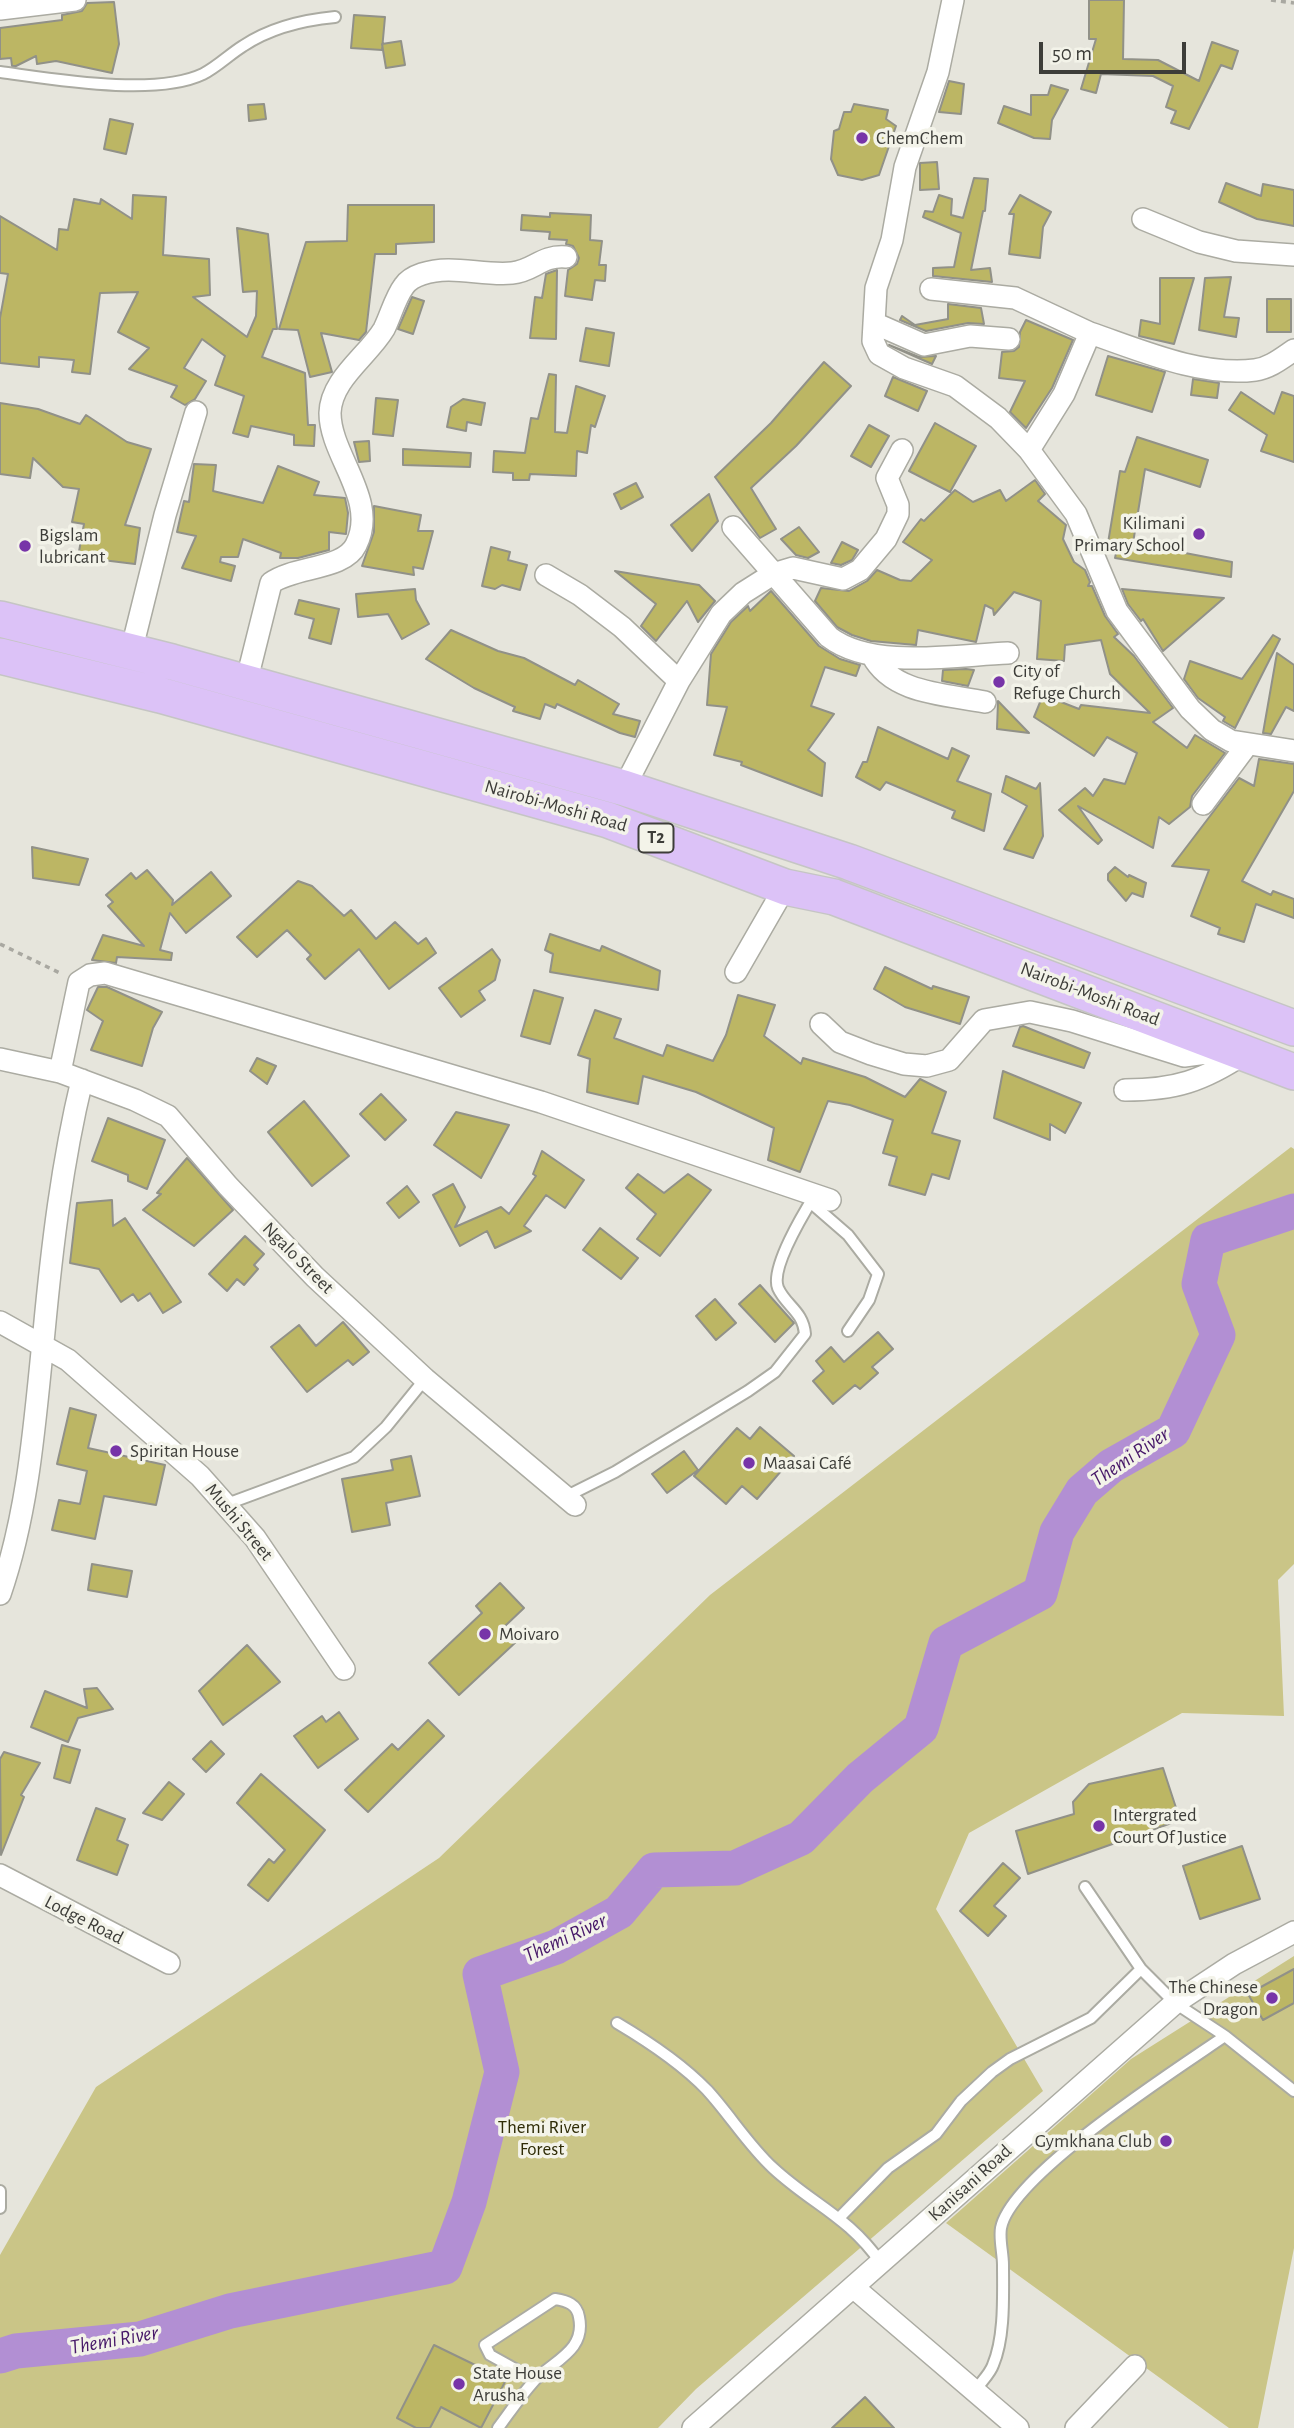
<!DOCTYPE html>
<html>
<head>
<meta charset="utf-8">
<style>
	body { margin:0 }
	#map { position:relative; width:1294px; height:2428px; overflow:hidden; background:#e6e5dc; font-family:"Alegreya Sans",sans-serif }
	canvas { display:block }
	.scale { position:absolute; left:1039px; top:42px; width:147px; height:32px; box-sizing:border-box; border:4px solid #3d3d39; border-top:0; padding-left:9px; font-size:21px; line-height:24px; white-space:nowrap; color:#3d3d39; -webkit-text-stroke:5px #f3f3e9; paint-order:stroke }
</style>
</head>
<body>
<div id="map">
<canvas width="1294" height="2428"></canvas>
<div class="scale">50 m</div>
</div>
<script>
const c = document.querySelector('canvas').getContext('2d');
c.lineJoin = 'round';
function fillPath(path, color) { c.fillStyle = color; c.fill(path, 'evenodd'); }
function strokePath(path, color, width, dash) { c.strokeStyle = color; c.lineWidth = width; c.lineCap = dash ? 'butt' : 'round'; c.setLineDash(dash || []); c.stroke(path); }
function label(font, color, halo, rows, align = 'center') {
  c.font = font + ' "Alegreya Sans",sans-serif'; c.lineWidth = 7; c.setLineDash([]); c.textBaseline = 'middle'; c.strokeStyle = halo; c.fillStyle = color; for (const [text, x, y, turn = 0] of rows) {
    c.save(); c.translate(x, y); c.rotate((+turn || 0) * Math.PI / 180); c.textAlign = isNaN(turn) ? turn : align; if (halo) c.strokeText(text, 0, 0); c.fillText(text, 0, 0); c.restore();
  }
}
const green = new Path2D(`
	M1291,1147L1294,1149V1564L1278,1580L1284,1716L1182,1713L969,1833L936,1909L1043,2091L696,2389L658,2428H0V2255L96,2087L439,1858L710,1595Z
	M1294,1956V2248L1258,2428H1229L946,2223L1131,2059Z`);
const river = new Path2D(`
	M0,2356L16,2351L140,2339L230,2311L445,2267L469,2202L502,2072L480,1974L556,1947L619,1912L654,1870L735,1868L801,1838L860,1778L921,1728L946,1643L1040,1593L1057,1532L1082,1491L1111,1466L1173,1431L1218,1335L1199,1284L1208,1240L1294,1211`);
const building = new Path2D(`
	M1089,0H1124L1123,59L1158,60L1199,81L1212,42L1238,51L1232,69L1221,65L1189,129L1171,123L1176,111L1166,107L1173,86L1153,76L1101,74L1096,93L1081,89L1096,39H1089Z
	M114,2L119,44L112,73L56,61L37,64L36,56L16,66H12L11,58L0,59V28L62,20V15L82,11L87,3Z
	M354,15L385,17L382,50L351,48Z
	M401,41L405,65L386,68L382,44Z
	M949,81L964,84L961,114L939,112Z
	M1051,85L1068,90L1052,120L1050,139L1034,138L998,123L1004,106L1031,115V95H1048Z
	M264,104L266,119L249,121L248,105Z
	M854,104L888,110L886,119L896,126L879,175L862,180L838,175L831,159L834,131L839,129L844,112H851Z
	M110,119L133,124L126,154L104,149Z
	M937,162L939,189L920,190V163Z
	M974,178L988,179L985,211H983L971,270L990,268L992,282L933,276V268L954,267L961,233L923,217L925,211L933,212L939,195L952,199L951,215L963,218Z
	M1226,183L1261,196L1263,184L1294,190V226L1257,219L1219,202Z
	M133,195L166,197L163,255L209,259L210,295L193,297L247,337L256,316L257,291L243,292L237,228L268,234L277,329H273L262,357L305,373L308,425H315L314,446L294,445V435L251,426L248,437L233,433L244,396L215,385L225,356L202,339L184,368L206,381L195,399L185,405L171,397L177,386L129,369L149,348L118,332L138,292L100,293L90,374L72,372L74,360L39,357V367L0,363V318L8,274L0,273V216L57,250L59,229L68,230L74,199L100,204L101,199L132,219Z
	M1020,195L1051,212L1043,227L1040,258L1009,254L1014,214H1009Z
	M348,205H434V242L396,244V254H375L366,332L359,340L321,333L332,372L310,377L298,330L279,329L306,242L347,241Z
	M550,213L591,215L590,240L602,241L599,265H606L605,281L595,280L592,300L565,296L568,270L577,264L579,258L573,246L566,244L567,240L549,239L550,232L521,230L522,215L550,217Z
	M557,270L556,339L530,338L535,297L542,298L546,274Z
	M1231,277L1224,317L1239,318L1236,337L1199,330L1205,278Z
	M1160,278H1194L1174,344L1139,336L1141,320L1160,324Z
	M412,297L424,301L413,334L398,329Z
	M1267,299H1291V332H1267Z
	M948,304L981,308L984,324L968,323L926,331L900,320L902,316L915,325L948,319Z
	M1026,320L1073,340L1052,388L1026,428L1010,412L1025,381L999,378L1002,352L1014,351L1019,347L1020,332Z
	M586,328L614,333L609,366L580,361Z
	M889,345L919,357L936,356L932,364Z
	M1108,356L1165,372L1152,412L1096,395Z
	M824,362L851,386L796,446L751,488L776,529L760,538L715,477L771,423Z
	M549,374L556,375L555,432L567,433L576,386L605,396L595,427L591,425L587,453L577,451L576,476L530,474L529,480H513V473L493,472L494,451L525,453L531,418L538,419Z
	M893,377L927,391L918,411L885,396Z
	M1193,379L1219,383L1217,398L1191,395Z
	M1241,392L1274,414L1282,392L1294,396V462L1261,451L1267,435L1229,410Z
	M376,398L398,400L393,436L373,434Z
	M463,399L485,403L481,425L467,422L466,431L447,427L451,407Z
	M0,403L38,409L80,424L86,415L127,442L151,449L125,525L140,528L135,564L78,557L84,524L72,522L79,489L63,487L33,458L30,478L0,474Z
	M935,423L976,446L950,492L909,471Z
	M869,425L889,436L871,467L851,456Z
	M1137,437L1208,460L1200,487L1145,469L1133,543L1232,562L1231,577L1115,558L1118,544L1108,543L1120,471L1125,472Z
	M369,441L370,461L359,462L354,442Z
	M403,449L471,453L470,467L403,465Z
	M194,464L216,465L213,491L263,503L278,466L319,482L314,495L345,498L348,513L346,534L329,532V550L298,558H280L281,553L243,539L238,557H221L220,562L235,566L231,581L182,568L196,536L177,532L184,501L189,502Z
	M1035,480L1045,494L1038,501L1066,525L1063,539L1074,562L1085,570L1090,582L1088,586H1092L1105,616L1118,634L1114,637L1134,656L1173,708L1153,722L1187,748L1195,735L1225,753L1192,796L1190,807L1169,824L1159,817L1153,848L1078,806L1102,840L1098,844L1059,810L1085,788L1093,796L1104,779L1125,784L1137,753L1107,737L1094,756L1034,717L1043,695L1079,709L1081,705L1150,713L1110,674L1101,640L1065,645L1064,661L1037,659L1041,601L1014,592L994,615L993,609L985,605L976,642L918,630L916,645L871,641L852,635L837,627L815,601L821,588L849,591L867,581L877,570L900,580L911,581L932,560L903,542L921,519L924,521L955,490L973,502L1000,490L1006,501Z
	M636,483L643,497L621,509L614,494Z
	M709,494L718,521L692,551L671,525Z
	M374,506L421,515L418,531H433L423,569L413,567L414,575L362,566L374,532Z
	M799,527L819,552L808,558L796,555L781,539Z
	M842,542L858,550L852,560L841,565L831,563Z
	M491,547L510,552L508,560L527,565L520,590L502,585L495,589L482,586Z
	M615,571L699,585L715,601L698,622L687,601L656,641L641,626L656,604Z
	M415,589L416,600L429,624L402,639L388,614L358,617L356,594Z
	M1122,589L1224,598L1163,651L1143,619L1141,621L1128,604Z
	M771,591L819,646L840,659L860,665L856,676L825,667L811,706L834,714L808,750L825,763L822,796L741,765L742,762L714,755L727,707L707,705L711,654L731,622L748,606L750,611Z
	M299,600L339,609L331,644L309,638L314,619L295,614Z
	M451,630L498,651L524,658L575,685L578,680L619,704L613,714L640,721L635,737L620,733L557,704L555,708L545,704L540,719L513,711L515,707L474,688L426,659Z
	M1273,635L1280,639L1235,728L1223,721L1225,717L1198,698L1184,679L1190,661L1242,679Z
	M1277,653L1294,665V711L1286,707L1271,734L1263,733Z
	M943,670L966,669L974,670L968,686L942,681Z
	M998,701L1029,733L997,729Z
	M878,727L948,759L952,748L969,756L957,781L991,794L984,831L952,818L955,811L886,782L880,790L856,777L863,762H867Z
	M1259,759L1294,764V791L1242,881L1271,895L1273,891L1294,899V918L1256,904L1244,942L1218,934L1220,928L1191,916L1209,870L1172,866L1239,778L1254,786Z
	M1006,776L1036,789L1040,783L1043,836L1033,858L1004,849L1027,806L1002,792Z
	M32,847L88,859L79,885L33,878Z
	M1115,867L1128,877L1129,875L1146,883L1143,897L1132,893L1126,901L1108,880V874Z
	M147,870L173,900L172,905L211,872L231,896L186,933L170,913L160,950L172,953L171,960L117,957L116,963L92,960L103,935L144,946L108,906L113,902L106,895L131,873L136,879Z
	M298,881L312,886L344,916L351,910L376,939L395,922L418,944L426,938L436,953L389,989L359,949L325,979L307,959L311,955L287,930L257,957L237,937Z
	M550,934L600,951L602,946L660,971L658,990L550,972L553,954L545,950Z
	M492,949L500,960L495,980L479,991L485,1000L461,1017L439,988Z
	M885,967L932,989L933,986L969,997L960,1024L905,1007L874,989Z
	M98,987H107L162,1012L153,1028L142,1066L91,1050L103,1021L87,1010Z
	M534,990L563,998L550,1044L521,1036Z
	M738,995L775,1005L764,1036L801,1064L803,1058L865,1077L905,1097L920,1079L946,1092L932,1133L960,1141L949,1179L932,1174L925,1195L889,1185L897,1157L883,1153L893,1120L850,1105L828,1101L800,1172L768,1160L774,1128L696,1092L643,1076L638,1104L587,1092L590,1059L578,1055L595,1010L621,1019L614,1038L663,1056L667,1045L713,1061L726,1035Z
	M1023,1026L1090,1053L1084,1068L1013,1046L1020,1027Z
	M257,1058L276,1066L267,1084L250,1071Z
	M1003,1071L1081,1103L1065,1133L1050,1124V1140L994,1118Z
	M381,1094L406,1120L385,1140L360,1114Z
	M304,1101L349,1156L312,1186L268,1132Z
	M456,1112L509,1125L481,1178L434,1145Z
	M108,1118L165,1140L147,1189L128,1181V1175L92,1161Z
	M542,1151L584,1180L565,1208L546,1195L524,1226L531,1231L495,1248L487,1231L460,1246L433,1195L453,1184L465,1207L455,1227L501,1207L509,1214L536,1176L533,1174Z
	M187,1158L233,1210L194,1246L143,1210L161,1194L157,1193Z
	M638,1174L664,1193L688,1174L711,1190L660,1256L637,1239L656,1214L626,1188Z
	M407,1186L419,1202L399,1218L387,1203Z
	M112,1200L113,1226L125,1218L181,1302L163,1313L150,1293L138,1301L133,1294L121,1302L99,1269L70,1263L77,1203Z
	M600,1228L638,1258L621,1279L583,1250Z
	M245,1236L264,1254L254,1265L258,1269L244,1285L237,1279L227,1291L209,1274Z
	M760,1285L794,1323L775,1342L739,1304Z
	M715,1299L736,1323L716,1340L696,1316Z
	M343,1322L369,1352L353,1365L348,1360L307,1392L271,1347L299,1325L316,1346Z
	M878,1332L893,1349L872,1367L878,1373L860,1389L855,1385L833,1404L813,1381L824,1371L816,1361L831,1347L844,1362Z
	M70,1408L96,1415L88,1448L165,1465L156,1505L104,1496L95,1539L52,1530L59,1500L80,1504L87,1471L57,1464Z
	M760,1427L794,1456L757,1499L742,1486L726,1504L694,1476L737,1428L750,1439Z
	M684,1451L698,1470L667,1493L652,1474Z
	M411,1456L420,1496L386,1503L390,1525L352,1532L342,1479L393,1470L391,1460Z
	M92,1564L132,1571L127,1597L88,1590Z
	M500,1583L524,1608L504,1627L517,1641L459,1695L429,1663L482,1613L476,1606Z
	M247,1645L280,1682L223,1725L199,1691Z
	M97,1688L113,1709L78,1718L68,1742L31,1727L45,1691L87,1708L84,1689Z
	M339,1712L358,1739L318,1768L294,1736L322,1716L326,1722Z
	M428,1720L444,1736L368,1812L345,1790L392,1744L398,1750Z
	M211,1741L224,1754L206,1772L193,1759Z
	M62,1745L80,1750L70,1783L54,1778Z
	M4,1752L40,1763L21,1795L24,1797L1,1855L0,1759Z
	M1163,1768L1180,1820L1028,1874L1016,1831L1074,1814L1073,1802L1089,1784Z
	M261,1774L325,1830L268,1901L248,1885L269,1859L274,1863L285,1850L237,1803Z
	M169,1782L184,1794L162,1820L143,1813Z
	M96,1808L125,1819L117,1840L128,1845L117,1875L77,1860Z
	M1242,1846L1260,1899L1200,1919L1183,1866Z
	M1003,1863L1020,1878L994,1906L1006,1916L988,1936L960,1911Z
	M1294,1969V2003L1263,2020L1248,1994Z
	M434,2345L506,2380L481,2428L441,2407L430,2428H416L397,2418Z
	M865,2397L894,2428H832Z`);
const path = new Path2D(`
	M1271,0L1294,3
	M0,944L62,974`);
const service = new Path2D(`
	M0,72C53,79 155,97 203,74C217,67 230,54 243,46C270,28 303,20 335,17
	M810,1202L848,1235L878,1274L869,1300L848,1331
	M565,1497L615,1472L748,1391L775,1372L805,1334C803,1311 786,1306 778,1288C770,1268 805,1211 816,1193
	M227,1504L354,1457L386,1427L425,1379
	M1085,1887L1141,1969L1175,2003L1225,2036L1294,2091
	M617,2023C649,2042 681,2063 707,2090C730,2115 748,2145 773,2168C813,2205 848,2216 881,2263
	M0,2191V2208
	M840,2217L888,2168L936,2134L961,2101L992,2072L1010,2059L1091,2018L1141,1969
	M975,2391C980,2383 990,2374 993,2365C1005,2337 1003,2295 1003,2265C1003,2253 999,2239 1001,2228C1011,2175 1177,2069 1225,2036
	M498,2428C510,2412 522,2394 535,2380C555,2360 586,2350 579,2317C577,2304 567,2301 555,2299L485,2345L490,2355L535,2380`);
const minor = new Path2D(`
	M953,0L938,72L905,167L892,240L876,288L873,341L879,354L904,368L955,386L998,418L1029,450L1076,514L1117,611L1190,709L1212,730L1231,741L1294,751
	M0,9L75,0
	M1143,219L1199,242L1236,251L1294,255
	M931,289L1015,298L1090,333
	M874,323L924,345L970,336L1009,339
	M1029,450L1064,394L1090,333C1140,350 1201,377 1255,370C1270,368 1282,358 1294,350
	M733,527L829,637C872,670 955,655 1008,653
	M546,575L580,595L622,627L679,681
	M131,652L165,515L196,412
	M872,655C892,694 945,694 985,702
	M246,683L271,583C294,566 344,570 356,545C379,500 330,456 330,413C331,379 368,356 384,329C391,315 395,298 404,286C408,280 416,276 422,274C451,264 482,276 512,273C534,271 541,255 566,257
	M624,788L679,681L721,614L743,593L773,574L793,568L843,579L860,570L886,539L898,514V505L887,478L902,450
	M1203,804L1247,745
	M736,972L785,887
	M821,1024L840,1042L871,1054L904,1064L927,1066L949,1060L984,1020L1030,1012L1072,1021L1184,1056L1229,1050
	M0,1059L60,1072L135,1100L168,1116L228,1186L315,1277L425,1379L575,1505
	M60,1072L79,982L90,975L105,973L541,1102L830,1200
	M1125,1090C1175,1090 1203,1081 1245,1053
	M0,1322L68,1360L200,1476L255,1538L344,1669
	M0,1594C29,1510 35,1419 44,1332C52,1247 62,1163 82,1080
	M0,1875L169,1963
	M853,2287L1018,2428
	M693,2428L1175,2003L1234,1964L1294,1932
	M1076,2428L1135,2366`);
const trunk = new Path2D(`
	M0,619L172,662L624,788L849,862L1294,1028
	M0,656L160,695L608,820L785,887L834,897L1294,1072`);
const markers = [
	[862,138,7,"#7734a8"],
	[1199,534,7,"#7734a8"],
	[25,546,7,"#7734a8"],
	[999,682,7,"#7734a8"],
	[116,1451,7,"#7734a8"],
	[749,1463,7,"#7734a8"],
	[485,1634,7,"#7734a8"],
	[1099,1826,7,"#7734a8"],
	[1272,1998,7,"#7734a8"],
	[1166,2141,7,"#7734a8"],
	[459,2384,7,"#7734a8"]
];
const shields = [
	[656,838,35]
];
const shieldNames = [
	["T2",656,838]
];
const poiNames = [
	["ChemChem",876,138],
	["Kilimani",1185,523,"right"],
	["Primary School",1185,545,"right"],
	["Bigslam",39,535],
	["lubricant",39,557],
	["City of",1013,671],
	["Refuge Church",1013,693],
	["Spiritan House",130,1451],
	["Maasai Café",763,1463],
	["Moivaro",499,1634],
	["Intergrated",1113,1815],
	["Court Of Justice",1113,1837],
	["The Chinese",1258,1987,"right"],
	["Dragon",1258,2009,"right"],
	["Gymkhana Club",1152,2141,"right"],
	["State House",473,2373],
	["Arusha",473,2395]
];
const streetNames = [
	["Nairobi-Moshi Road",556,806,16],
	["Nairobi-Moshi Road",1090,994,21],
	["Ngalo Street",298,1258,45],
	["Mushi Street",239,1522,50],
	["Lodge Road",84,1920,27],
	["Kanisani Road",970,2183,-42]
];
const parkNames = [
	["Themi River",542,2127],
	["Forest",542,2149]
];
const waterNames = [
	["Themi River",1130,1457,-34],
	["Themi River",565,1938,-25],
	["Themi River",114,2340,-10]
];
fillPath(green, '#cac587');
strokePath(river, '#b28fd3', 35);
fillPath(building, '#bcb664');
strokePath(building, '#919188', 2);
strokePath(service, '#ababa2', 14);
strokePath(minor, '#ababa2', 24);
strokePath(trunk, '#c5c5c4', 38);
strokePath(path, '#a9a8a1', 3.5, [5, 5]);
strokePath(service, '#fff', 10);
strokePath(minor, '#fff', 21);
strokePath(trunk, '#dcc2f7', 35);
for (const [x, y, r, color] of markers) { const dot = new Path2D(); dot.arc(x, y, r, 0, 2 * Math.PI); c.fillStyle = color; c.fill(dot); strokePath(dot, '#f3f3e9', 2.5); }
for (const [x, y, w] of shields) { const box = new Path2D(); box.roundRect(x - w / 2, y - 14.5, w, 29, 5); c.fillStyle = '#f3f3e9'; c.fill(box); strokePath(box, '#3d3d39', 2); }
label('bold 18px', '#3d3d39', null, shieldNames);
label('19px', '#3d3d39', '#f3f3e9', poiNames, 'left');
label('19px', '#3d3d39', '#f3f3e9', streetNames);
label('19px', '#2f2c07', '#f3f3e9', parkNames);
label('italic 21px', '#461768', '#f3f3e9', waterNames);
</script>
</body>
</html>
